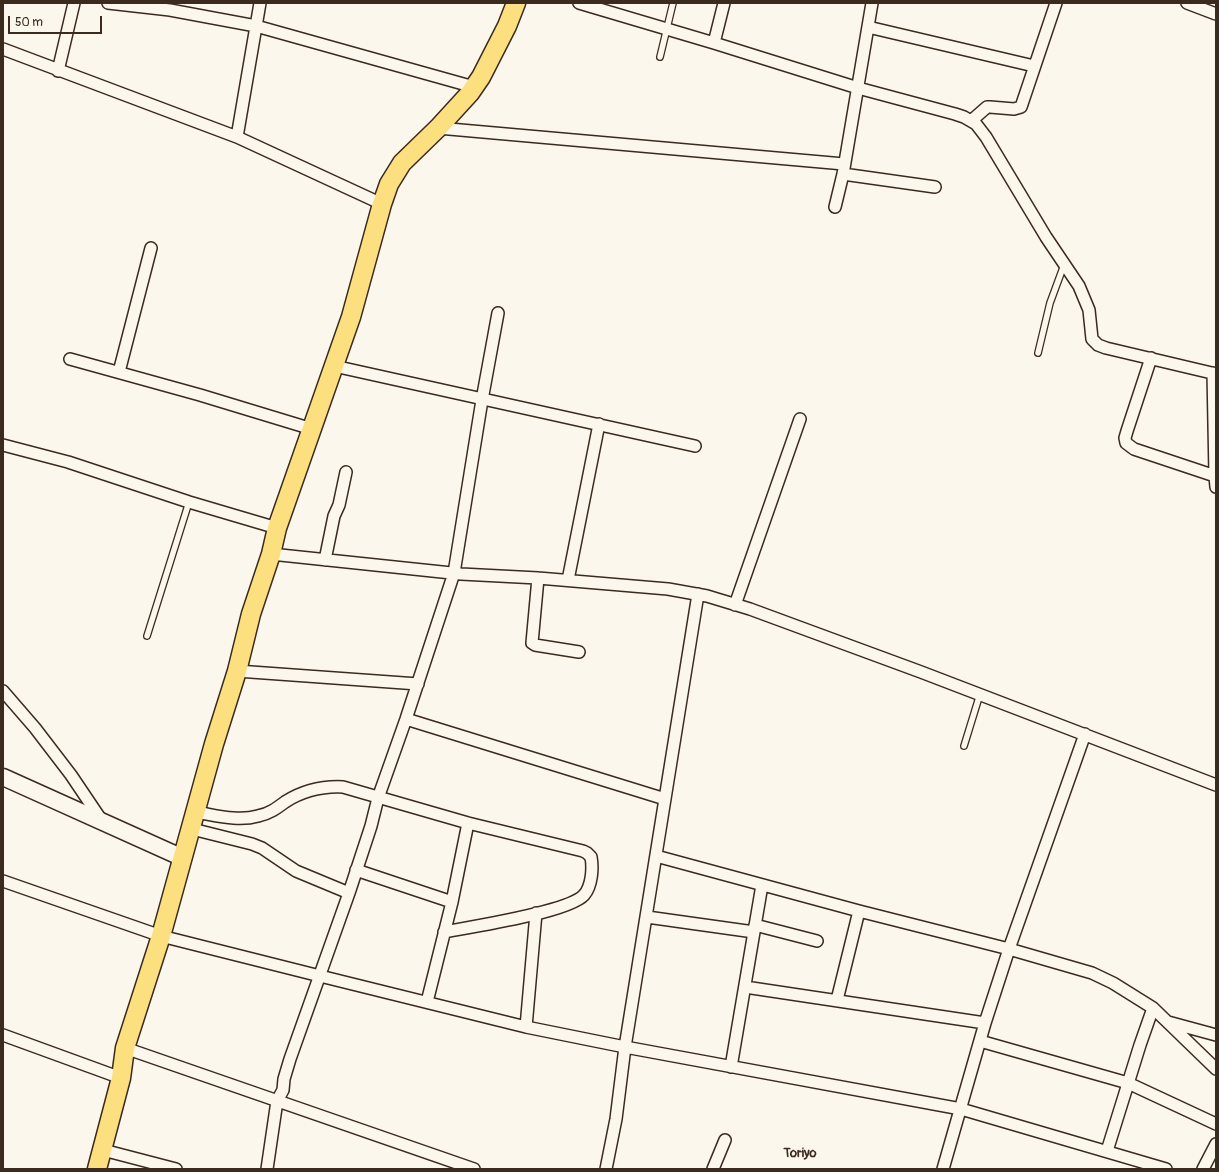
<!DOCTYPE html>
<html>
<head>
<meta charset="utf-8">
<style>
	body { margin:0 }
	#map { position:relative; width:1219px; height:1172px; overflow:hidden; background:#fbf7ec; font-family:Pangolin,sans-serif }
	canvas { display:block }
	.frame { position:absolute; inset:0; border:4px solid #3b2a1e; pointer-events:none }
	.scale { position:absolute; left:8px; top:16px; width:94px; height:18px; box-sizing:border-box; border:2px solid #3b2a1e; border-top:0; padding-left:5px; font-size:12px; line-height:14px; white-space:nowrap; color:#3b2a1e; -webkit-text-stroke:3px #fbf7ec; paint-order:stroke }
</style>
</head>
<body>
<div id="map">
<canvas width="1219" height="1172"></canvas>
<div class="frame"></div>
<div class="scale">50 m</div>
</div>
<script>
const c = document.querySelector('canvas').getContext('2d');
c.lineJoin = 'round';
function strokePath(path, color, width, dash) { c.strokeStyle = color; c.lineWidth = width; c.lineCap = dash ? 'butt' : 'round'; c.setLineDash(dash || []); c.stroke(path); }
function label(font, color, halo, rows, align = 'center') {
  c.font = font + ' Pangolin,sans-serif'; c.lineWidth = 4; c.setLineDash([]); c.textBaseline = 'middle'; c.strokeStyle = halo; c.fillStyle = color; for (const [text, x, y, turn = 0] of rows) {
    c.save(); c.translate(x, y); c.rotate((+turn || 0) * Math.PI / 180); c.textAlign = isNaN(turn) ? turn : align; if (halo) c.strokeText(text, 0, 0); c.fillText(text, 0, 0); c.restore();
  }
}
const lane = new Path2D(`
	M660,57L673,3
	M1038,353L1050,303L1064,265
	M147,636L189,502
	M964,746L980,694`);
const street = new Path2D(`
	M108,3L170,10L256,26L474,87
	M579,3L714,43L858,88L955,114L964,117L976,124L986,137L1046,237L1079,286L1089,310L1092,339L1098,345L1106,348L1216,374
	M1187,3L1216,14
	M868,27L1034,66
	M714,43L724,3
	M3,49L237,137L382,204
	M58,71L74,3
	M971,121L987,107H990L1014,109L1021,107L1056,3
	M438,128L844,164
	M237,137L260,3
	M843,174L872,3
	M835,207L843,174L935,187
	M1151,358L1127,431L1125,438L1126,443L1134,449L1215,476
	M70,359L200,395L312,429
	M334,366L695,446
	M119,372L151,248
	M1213,373L1215,476L1216,487
	M3,445L68,462L189,502L277,528
	M271,554L461,574L538,578L668,589L707,596L750,609L921,672L1216,785
	M325,560L334,516L339,505L346,472
	M538,578L532,643L535,645L579,652
	M568,580L599,424
	M735,605L800,419
	M237,671L418,684
	M3,691L35,728L71,775L102,821
	M406,719L665,799
	M195,812C215,815 238,822 258,816C269,814 277,808 285,802C304,790 322,786 343,787L468,823L583,851L587,853L591,857C593,868 592,886 584,895C569,912 471,927 444,932
	M192,829L252,844L262,848L296,871L349,893
	M656,856L859,911L1009,949L1092,973L1113,983L1153,1008L1216,1069
	M356,870L452,902L427,1002
	M3,881L161,936L320,976L526,1027L625,1047L961,1109L1166,1169
	M452,902L468,823
	M647,917L754,932
	M755,925L817,941
	M745,987L985,1023
	M837,1000L859,911
	M1168,1022L1216,1035
	M526,1027L536,913
	M3,1035L121,1078
	M980,1041L1128,1083L1216,1124
	M125,1048L474,1169
	M731,1067L762,885
	M103,1150L176,1169
	M1107,1151L1140,1045L1153,1008
	M267,1169L277,1101L283,1090L284,1079L290,1059L349,893L371,826L378,798L406,719L454,573L482,400L498,313
	M606,1169L616,1119L625,1047L698,594
	M713,1169L725,1140
	M943,1169L985,1023L1009,949L1085,734
	M1203,1169L1216,1144`);
const secondary = new Path2D(`
	M3,777L183,858`);
const primary = new Path2D(`
	M97,1169L121,1078L125,1048L161,936L214,744L237,671L251,614L271,554L277,528L351,317L382,204L389,184L402,163L438,128L470,93L481,77L507,26L516,3`);
const quarterNames = [
	["Toriyo",800,1154]
];
strokePath(lane, '#3b2a1e', 8);
strokePath(street, '#3b2a1e', 14);
strokePath(secondary, '#3b2a1e', 19);
strokePath(primary, '#3b2a1e', 21);
strokePath(lane, '#fbf7ec', 5.5);
strokePath(street, '#fbf7ec', 11);
strokePath(secondary, '#fbf7ec', 16);
strokePath(primary, '#fce080', 18);
label('bold 13px', '#3b2a1e', '#fbf7ec', quarterNames);
</script>
</body>
</html>
